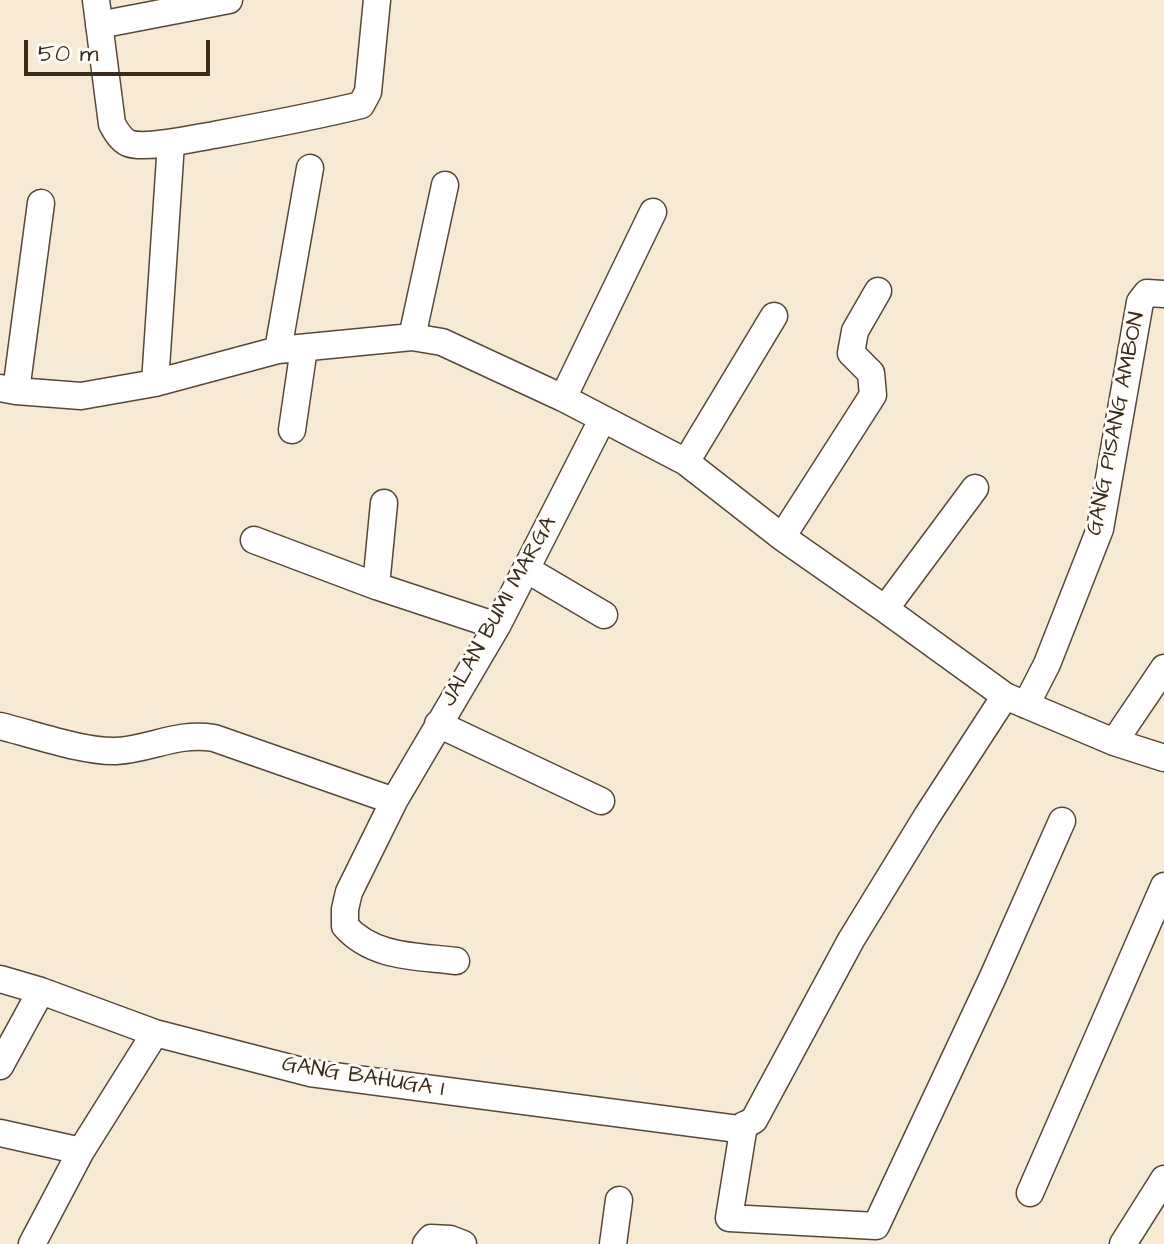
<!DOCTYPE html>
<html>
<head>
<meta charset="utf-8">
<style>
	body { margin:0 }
	#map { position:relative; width:1164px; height:1244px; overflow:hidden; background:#f6ead5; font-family:"Architects Daughter",sans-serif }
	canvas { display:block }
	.scale { position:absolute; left:24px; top:40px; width:186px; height:36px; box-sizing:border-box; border:4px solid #3b2a1e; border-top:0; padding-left:10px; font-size:24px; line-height:28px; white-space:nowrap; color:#3b2a1e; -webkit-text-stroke:6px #fdfcf7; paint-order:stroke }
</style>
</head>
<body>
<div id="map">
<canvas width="1164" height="1244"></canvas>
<div class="scale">50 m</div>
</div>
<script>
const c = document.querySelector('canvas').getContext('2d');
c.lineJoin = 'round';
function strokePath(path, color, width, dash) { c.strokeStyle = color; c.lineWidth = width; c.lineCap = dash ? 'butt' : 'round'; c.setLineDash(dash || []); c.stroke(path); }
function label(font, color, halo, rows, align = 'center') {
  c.font = font + ' "Architects Daughter",sans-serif'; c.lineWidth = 6; c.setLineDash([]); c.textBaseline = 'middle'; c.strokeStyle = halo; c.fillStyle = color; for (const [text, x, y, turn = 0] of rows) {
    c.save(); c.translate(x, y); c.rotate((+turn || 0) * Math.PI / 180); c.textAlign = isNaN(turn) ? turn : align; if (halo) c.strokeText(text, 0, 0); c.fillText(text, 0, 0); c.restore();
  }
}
const minor = new Path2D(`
	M96,0L112,124C116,131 120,139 128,143C145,150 195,138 214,135C263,126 312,117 361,105L368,92L377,0
	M99,25L229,0
	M412,337L445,185
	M278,350L310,168
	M155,383L171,143
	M0,388L16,391L81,396L155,383L278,350L412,337L442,342L563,398L686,462L782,537L885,609L1005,696L1114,742L1164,758
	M16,391L41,203
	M563,398L653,212
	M292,430L304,348
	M686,462L774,316
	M384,503L376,586L497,626
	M782,537L873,395L871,373L851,353L855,331L878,291
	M254,540L376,586
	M526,569L604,615
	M885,609L975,488
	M1026,705L1047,664L1100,529L1140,302L1147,293L1164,294
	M438,724L601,801
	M0,726C33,734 83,752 116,751C152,749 176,732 214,738L394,801
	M1114,742L1164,668
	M456,961C417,956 373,958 345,926V909L349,892L394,801L497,626L602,420
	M0,979L41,991L155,1033L310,1073L738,1129L754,1120L851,940L927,816L1005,696
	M0,1066L41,991
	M744,1125L729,1218L876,1226L992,979L1062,821
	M0,1133L81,1151
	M1030,1193L1164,886
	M32,1244L81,1151L155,1033
	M426,1244L431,1238L450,1239L463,1244
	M613,1244L619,1200
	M1123,1244L1164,1179`);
const streetNames = [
	["GANG PISANG AMBON",1117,424,-79],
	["JALAN BUMI MARGA",500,612,-61],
	["GANG BAHUGA I",363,1078,9]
];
strokePath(minor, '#574739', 29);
strokePath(minor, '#fff', 26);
label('22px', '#3b2a1e', '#fdfcf7', streetNames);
</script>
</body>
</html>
